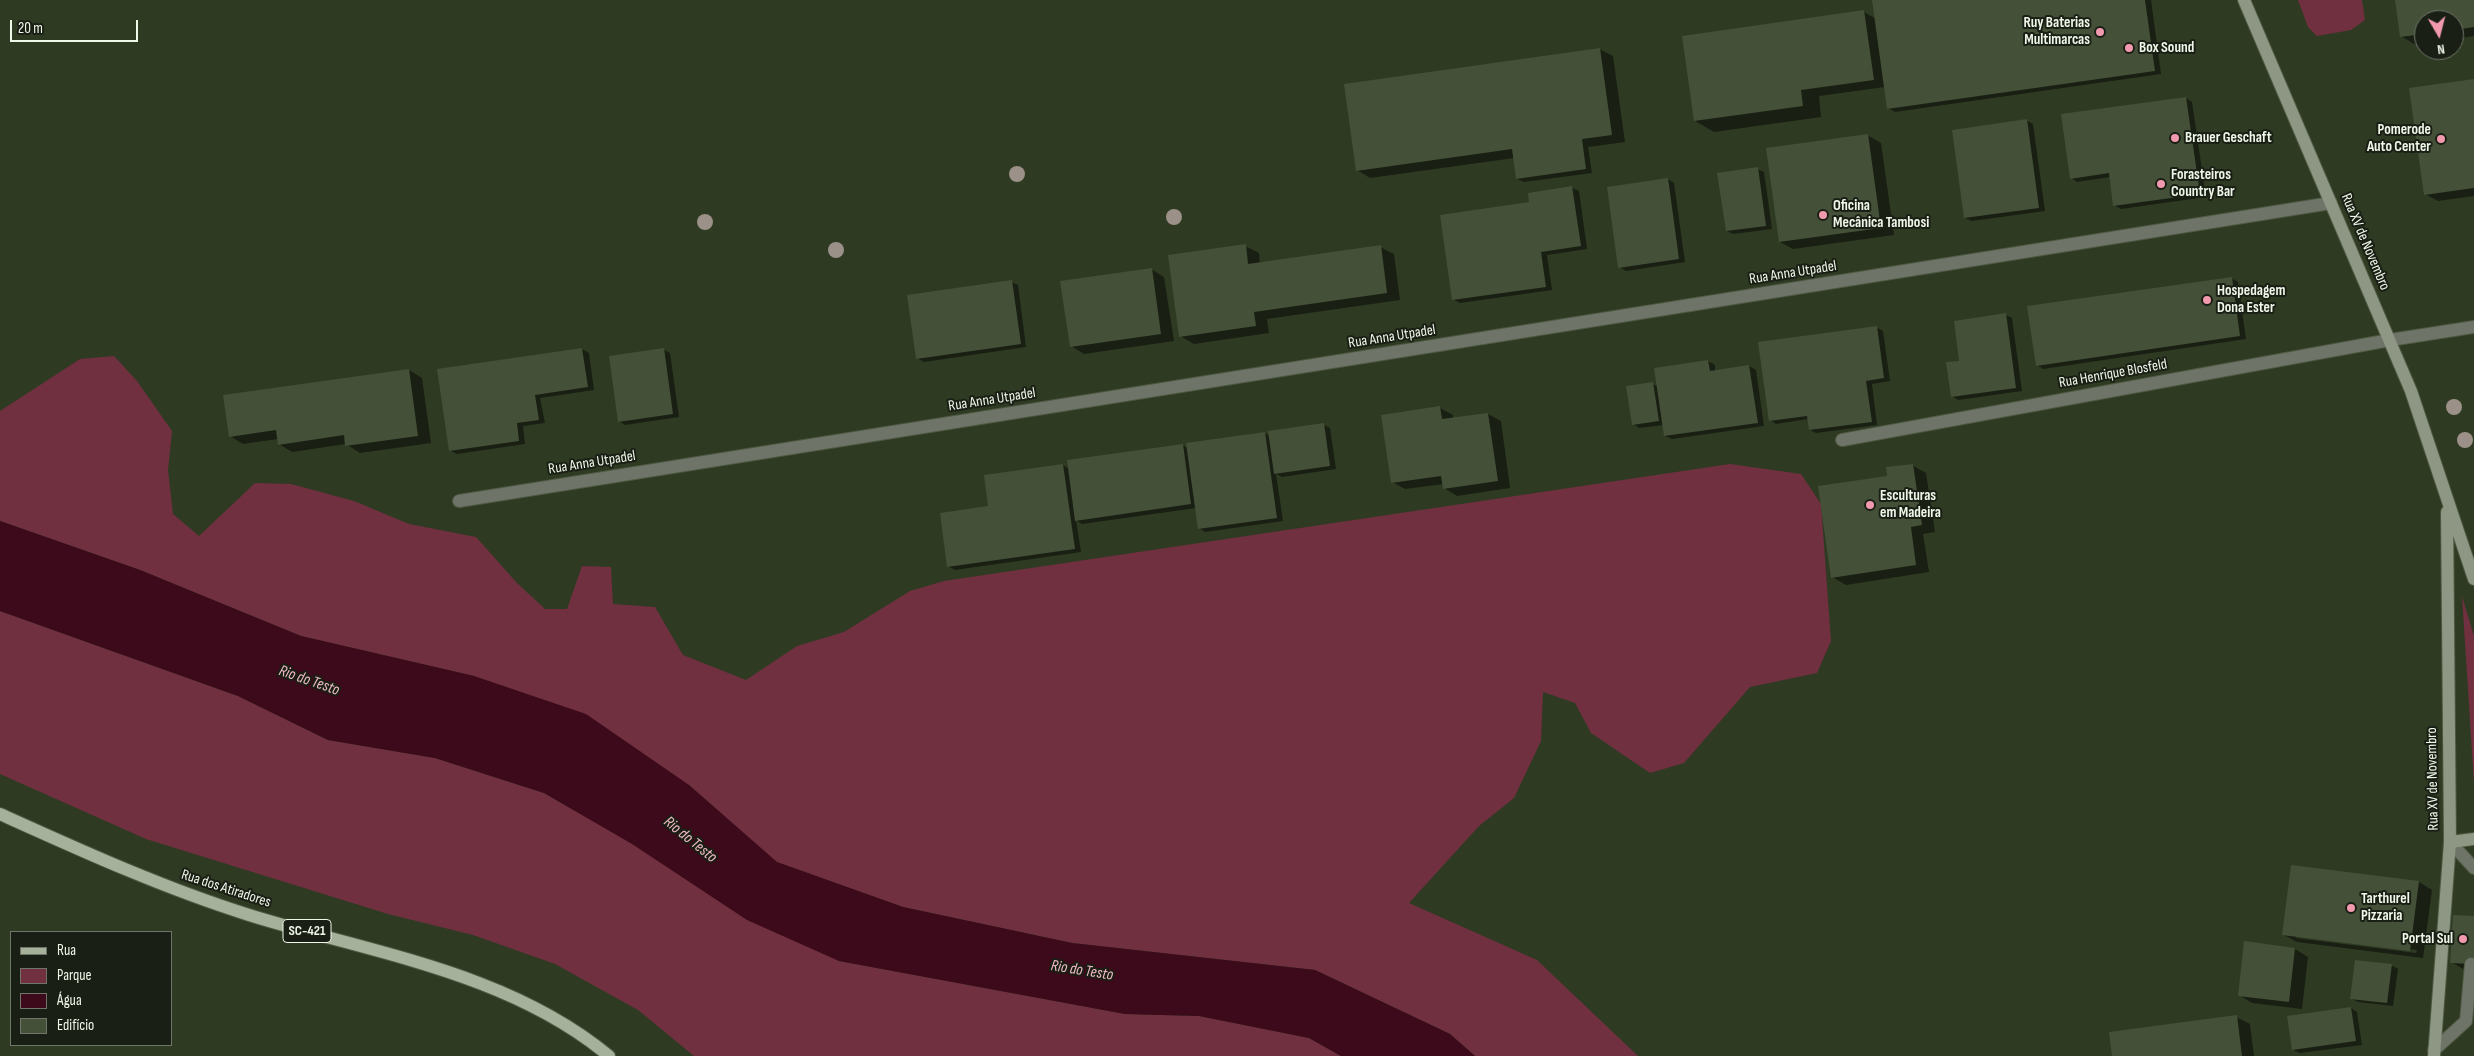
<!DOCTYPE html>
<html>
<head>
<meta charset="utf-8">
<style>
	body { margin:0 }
	#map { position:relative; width:2474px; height:1056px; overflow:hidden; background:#2f3a22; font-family:"Sofia Sans Condensed",sans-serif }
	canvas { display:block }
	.legend { position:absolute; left:10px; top:931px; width:162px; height:115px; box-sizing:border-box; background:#1a1f15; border:1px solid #6f7569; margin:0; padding:6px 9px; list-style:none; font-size:15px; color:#eff7e8 }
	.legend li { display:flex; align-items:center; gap:10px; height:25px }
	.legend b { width:25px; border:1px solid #6f7569 }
	.north { position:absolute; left:2414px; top:10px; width:50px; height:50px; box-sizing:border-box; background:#1a1f15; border:1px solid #6f7569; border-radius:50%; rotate:172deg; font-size:14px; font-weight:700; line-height:20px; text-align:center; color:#eff7e8 }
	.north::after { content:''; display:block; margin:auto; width:18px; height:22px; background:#f29aad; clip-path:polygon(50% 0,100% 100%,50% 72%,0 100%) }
	.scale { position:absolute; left:10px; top:20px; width:128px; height:22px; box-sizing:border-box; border:2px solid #eff7e8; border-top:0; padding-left:6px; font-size:15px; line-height:18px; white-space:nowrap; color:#eff7e8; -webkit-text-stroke:4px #1a1f15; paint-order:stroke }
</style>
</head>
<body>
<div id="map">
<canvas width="2474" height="1056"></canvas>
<ul class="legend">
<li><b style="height:6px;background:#a5b19a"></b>Rua</li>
<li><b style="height:14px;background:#703040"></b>Parque</li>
<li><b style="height:14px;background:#3c0a1a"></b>Água</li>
<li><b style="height:14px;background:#445037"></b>Edifício</li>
</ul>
<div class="north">N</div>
<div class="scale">20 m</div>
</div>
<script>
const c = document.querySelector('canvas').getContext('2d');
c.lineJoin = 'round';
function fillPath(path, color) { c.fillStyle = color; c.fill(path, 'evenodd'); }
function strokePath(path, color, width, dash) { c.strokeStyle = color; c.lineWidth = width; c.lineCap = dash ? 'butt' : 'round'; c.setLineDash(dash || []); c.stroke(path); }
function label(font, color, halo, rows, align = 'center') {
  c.font = font + ' "Sofia Sans Condensed",sans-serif'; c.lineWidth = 4; c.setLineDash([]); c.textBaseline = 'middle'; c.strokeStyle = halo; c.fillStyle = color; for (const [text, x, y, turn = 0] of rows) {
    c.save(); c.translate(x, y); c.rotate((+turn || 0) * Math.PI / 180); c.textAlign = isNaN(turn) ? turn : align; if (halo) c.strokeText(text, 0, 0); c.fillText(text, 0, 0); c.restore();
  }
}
const green = new Path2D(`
	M2298,0H2362L2365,20L2351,30L2317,36L2308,27Z
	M114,356L137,381L172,431L168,470L173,514L199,536L255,483L291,484L354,501L409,524L476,537L517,583L545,609H567L582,566L611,567L613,604L655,607L683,655L746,680L797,646L844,632L910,591L944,581L1730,464L1801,474L1821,504L1831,641L1817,673L1750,687L1684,763L1650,773L1591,733L1575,703L1543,692L1541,741L1514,798L1479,826L1409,903L1537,960L1638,1056H1475L1450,1034L1315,970L1072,943L903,907L776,862L689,785L474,676L301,636L140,570L0,521V411L80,359Z
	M2462,596L2474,636V783Z
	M0,611L238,696L328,740L435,758L544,793L839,961L1125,1014L1199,1016L1309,1038L1341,1056H694L638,1010L555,964L473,935L388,914L146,839L0,774Z`);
const water = new Path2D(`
	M0,521L140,570L301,636L474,676L586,714L689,785L777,862L903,907L1072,943L1315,970L1450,1034L1475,1056H1341L1309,1038L1199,1016L1125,1014L839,961L747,920L632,844L544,793L435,758L328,740L238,696L0,611Z`);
const shadow = new Path2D(`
	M1873,0H2151L2161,74L1895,112L1888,108L1885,87L1819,96L1821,117L1714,132L1695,121L1864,12L1876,19Z
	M2396,0H2474V36L2454,39V20H2424V43L2414,44L2401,36Z
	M1599,49L1613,56L1625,142L1588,147L1592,173L1524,182L1517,179L1514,158L1370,178L1357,170Z
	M2474,80V196L2438,201L2425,194Z
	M2186,98L2192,102L2206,197L2121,209L2114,205L2110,177L2077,182L2071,178Z
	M2026,120L2033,124L2045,211L1972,221L1965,218Z
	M1867,135L1881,143L1894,235L1793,249L1780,242Z
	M1757,169L1764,172L1772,229L1733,234L1727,231Z
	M1668,179L1674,183L1685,262L1626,271L1620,267Z
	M1572,188L1579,191L1587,249L1547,255L1552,290L1460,303L1454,300L1530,204Z
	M1245,246L1259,253L1260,264L1380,247L1394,254L1400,300L1267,319L1269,333L1194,344L1180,336Z
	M1151,269L1164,277L1174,341L1084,354L1071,346Z
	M2231,278L2238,282L2246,339L2043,369L2037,365Z
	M1011,282L1018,285L1026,347L924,362L917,358Z
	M2006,315L2012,318L2022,391L1958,400L1952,396L1961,362Z
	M1876,327L1883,331L1890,381L1872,384L1877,425L1816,433L1810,430L1808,419L1776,424L1770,420Z
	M582,349L589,353L594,390L540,398L545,423L523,426L525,444L457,454L451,451Z
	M664,350L670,353L679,417L625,425L619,421Z
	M1708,361L1715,365V371L1749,366L1756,370L1764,426L1672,439L1665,436L1664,425L1639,428L1633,424L1653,384L1658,387Z
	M409,370L422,378L431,443L360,453L346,444L292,452L279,444L278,439L243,444L230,436Z
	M1440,408L1453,415V419L1488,414L1501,421L1510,488L1457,496L1444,488V484L1405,489L1392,482Z
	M1324,425L1330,428L1336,469L1282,477L1276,474L1283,521L1205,532L1199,528L1196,508L1082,524L1076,520L1081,552L955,570L948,566L990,507L1063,465L1069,469L1182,445L1188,448L1265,433L1270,436Z
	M1912,465L1926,473L1935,532L1923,534L1929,572L1846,585L1832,577L1888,477Z
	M2419,882L2432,890L2423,958L2297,942L2284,935ZM2296,936L2417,950L2416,953L2296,938Z
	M2474,917L2470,973L2451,962Z
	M2295,949L2308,957L2302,1009L2252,1003L2239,995Z
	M2391,965L2398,969L2393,1006L2358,1002L2352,999Z
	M2351,1008L2357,1012L2362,1045L2300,1053L2293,1050Z
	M2236,1017L2250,1024L2254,1056H2114Z`);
const building = new Path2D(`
	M1872,0H2145L2155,71L1887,109Z
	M2395,0H2474V27L2454,30V20H2424V34L2400,37Z
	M1864,10L1874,80L1801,90L1803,106L1694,121L1682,36Z
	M1600,48L1612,135L1582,139L1586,169L1516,179L1512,149L1356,171L1344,84Z
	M2474,79V188L2424,195L2409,88Z
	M2186,97L2200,194L2113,206L2109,173L2070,179L2061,114Z
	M2027,119L2039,208L1964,218L1952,130Z
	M1868,134L1881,228L1779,242L1766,148Z
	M1758,167L1766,226L1726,231L1717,173Z
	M1668,178L1679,259L1618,268L1607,187Z
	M1572,186L1581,246L1541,252L1546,287L1452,300L1440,215L1529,202L1528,193Z
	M1246,244L1248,264L1381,245L1387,293L1254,312L1256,326L1179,337L1168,255Z
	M1152,268L1161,334L1070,347L1060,281Z
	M2232,277L2240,336L2036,366L2027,306Z
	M1012,280L1021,344L916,359L907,295Z
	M2006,313L2016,388L1951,397L1946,362L1959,361L1954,321Z
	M1877,326L1884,378L1866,381L1872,422L1809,430L1807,416L1769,421L1758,342Z
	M582,348L588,387L535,395L539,420L517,423L519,441L449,451L437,369Z
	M664,348L673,414L618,422L609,356Z
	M1708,360L1710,371L1749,365L1758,423L1664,436L1654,368Z
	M409,369L418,436L345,446L344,435L278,445L276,430L229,437L223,395Z
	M1653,382L1659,421L1632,425L1626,386Z
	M1440,406L1442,419L1488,413L1498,481L1443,489L1441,476L1391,483L1381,415Z
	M1324,423L1330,466L1274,474L1268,431Z
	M1265,432L1277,518L1198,529L1186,443Z
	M1183,444L1191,504L1075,521L1067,460Z
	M1063,464L1075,549L947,567L940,513L988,506L984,475Z
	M1913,464L1922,525L1911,527L1916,565L1831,578L1818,486L1887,476L1886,467Z
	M2291,865L2419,881L2410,951L2282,935Z
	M2453,915L2474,916V964L2450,963Z
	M2244,941L2295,948L2289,1002L2238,996Z
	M2355,960L2392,964L2387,1003L2350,999Z
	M2351,1007L2356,1041L2292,1050L2287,1016Z
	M2237,1015L2242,1056H2112L2109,1032Z`);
const lane = new Path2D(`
	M2450,842L2474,868
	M2434,1050L2466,1021L2471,964`);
const street = new Path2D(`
	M1842,440L2390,340L2474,327
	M459,501L2331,203`);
const secondary = new Path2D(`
	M2244,0L2411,391L2474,579
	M2450,842L2474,839
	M2434,1056L2450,842L2447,512`);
const primary = new Path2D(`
	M0,814C82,851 163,888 249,915C371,953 508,972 609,1056`);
const trees = [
	[1017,174],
	[1174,217],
	[705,222],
	[836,250],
	[2454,407],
	[2465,440]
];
const markers = [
	[2100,32,5,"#f29aad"],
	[2129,48,5,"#f29aad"],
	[2175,138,5,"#f29aad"],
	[2441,139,5,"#f29aad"],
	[2161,184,5,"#f29aad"],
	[1823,215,5,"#f29aad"],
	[2207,300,5,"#f29aad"],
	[1870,505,5,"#f29aad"],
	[2351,908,5,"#f29aad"],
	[2463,939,5,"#f29aad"]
];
const shields = [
	[307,931,48]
];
const shieldNames = [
	["SC-421",307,931]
];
const poiNames = [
	["Ruy Baterias",2090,23,"right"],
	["Multimarcas",2090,40,"right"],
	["Box Sound",2139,48],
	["Pomerode",2431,130,"right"],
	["Auto Center",2431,147,"right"],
	["Brauer Geschaft",2185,138],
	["Forasteiros",2171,175],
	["Country Bar",2171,192],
	["Oficina",1833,206],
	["Mecânica Tambosi",1833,223],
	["Hospedagem",2217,291],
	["Dona Ester",2217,308],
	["Esculturas",1880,496],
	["em Madeira",1880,513],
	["Tarthurel",2361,899],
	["Pizzaria",2361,916],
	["Portal Sul",2453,939,"right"]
];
const streetNames = [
	["Rua XV de Novembro",2365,242,67],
	["Rua Anna Utpadel",1793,273,-9],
	["Rua Anna Utpadel",1392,337,-9],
	["Rua Henrique Blosfeld",2113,374,-10],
	["Rua Anna Utpadel",992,400,-9],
	["Rua Anna Utpadel",592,463,-9],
	["Rua XV de Novembro",2433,779,-91],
	["Rua dos Atiradores",226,889,18]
];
const waterNames = [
	["Rio do Testo",309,681,19],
	["Rio do Testo",690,840,39],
	["Rio do Testo",1082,971,9]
];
fillPath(green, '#703040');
fillPath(water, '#3c0a1a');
fillPath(shadow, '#0007');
fillPath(building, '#445037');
strokePath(lane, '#4e5842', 14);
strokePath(street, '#4e5842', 14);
strokePath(secondary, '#4e5842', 14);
strokePath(primary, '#4e5842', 14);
strokePath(lane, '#6e7468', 12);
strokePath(street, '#6e7468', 12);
strokePath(secondary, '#8d9784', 12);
strokePath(primary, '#a5b19a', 12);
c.fillStyle = '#9c9189';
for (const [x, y] of trees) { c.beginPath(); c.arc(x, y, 8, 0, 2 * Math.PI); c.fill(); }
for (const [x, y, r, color] of markers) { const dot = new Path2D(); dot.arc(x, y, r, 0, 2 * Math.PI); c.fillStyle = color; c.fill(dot); strokePath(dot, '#1a1f15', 2); }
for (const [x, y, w] of shields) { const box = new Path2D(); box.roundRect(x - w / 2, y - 11.5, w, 23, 4); c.fillStyle = '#1a1f15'; c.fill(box); strokePath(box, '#eff7e8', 1); }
label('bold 14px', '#eff7e8', null, shieldNames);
label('bold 15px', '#eff7e8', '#1a1f15', poiNames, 'left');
label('15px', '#eff7e8', '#1a1f15', streetNames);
label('italic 16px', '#f0bac4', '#1a1f15', waterNames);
</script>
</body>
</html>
